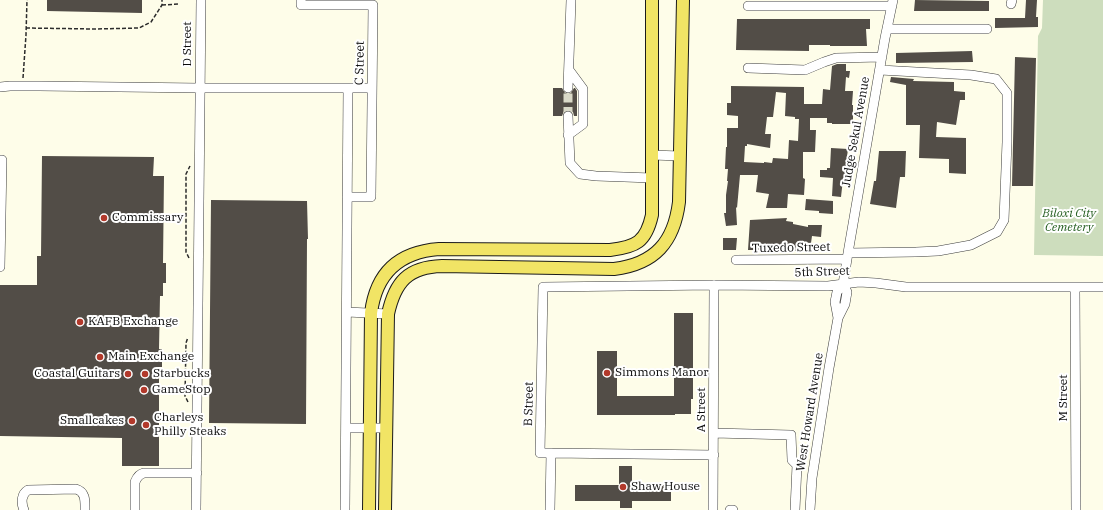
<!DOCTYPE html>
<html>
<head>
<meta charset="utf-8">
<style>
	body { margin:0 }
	canvas { display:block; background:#fefde9 }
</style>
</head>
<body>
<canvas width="1103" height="510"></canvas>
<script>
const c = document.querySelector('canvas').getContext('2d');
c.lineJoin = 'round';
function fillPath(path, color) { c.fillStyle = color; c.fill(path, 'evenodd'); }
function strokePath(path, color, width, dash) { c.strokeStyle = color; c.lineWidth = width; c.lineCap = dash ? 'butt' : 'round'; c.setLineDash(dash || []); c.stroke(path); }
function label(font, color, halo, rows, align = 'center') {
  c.font = font + ' "IBM Plex Serif",serif'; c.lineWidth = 4; c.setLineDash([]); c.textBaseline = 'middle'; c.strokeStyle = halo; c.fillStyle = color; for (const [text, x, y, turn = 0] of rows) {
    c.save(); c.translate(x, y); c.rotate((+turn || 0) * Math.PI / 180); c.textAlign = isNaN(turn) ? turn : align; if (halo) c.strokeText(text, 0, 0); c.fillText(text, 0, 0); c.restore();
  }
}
const cemetery = new Path2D(`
	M1043,0H1103V256L1034,255L1038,36L1042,28Z`);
const building = new Path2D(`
	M47,0H142V13L47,11Z
	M915,0L989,1V11H914Z
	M1026,0H1037L1036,17H1038V27L995,28V18H1025Z
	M737,19H870V29H866L867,46H830V45H809V51L736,50Z
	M972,51L973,62L896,63V53Z
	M1015,57L1036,58L1033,186H1012Z
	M837,64H846V71H850L849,78L846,77L845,91H853L852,105H853V124H832V123H827V118H810V130H816L815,152H803V178L805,179L804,195L788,194L787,208H766L769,194L756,192L758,175H740L737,208L736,207L737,225L726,226L724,213H726V195L728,181H727L728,169H725L726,147H727V128H738V116L727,115V103H731V86L804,87V104H822L823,89L830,90L832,66ZM776,92L786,93L785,116L795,117V119H799L798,141L789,140L788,159L773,158L772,163L764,162V163L744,162L745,146H747V144L770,148L771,134H765L767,117H773Z
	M891,77L914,79L913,81L954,82V91L965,92V100H960L956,125L937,122L936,137L966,138V174L949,173V159L919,158L920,125H906V85L890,82Z
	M553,88H562L565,93L568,94L571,93L574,88H575L577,91V116H574L573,112L568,110L564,111L562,116H553Z
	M831,148L848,149L846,164L845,179H843L841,197L832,196L833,178L820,177V170H827V168H830Z
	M879,151H906L905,177H900L896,208L870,204L874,181H876Z
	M42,156L154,157L153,176H164L163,263H166V283H163V296H160L159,349H162V367H159V466H122V438L0,436V285H37V256H41Z
	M806,199L833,201V214L819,213V211L805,210Z
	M211,200L307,201L308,239H307L306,424L209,423Z
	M787,218L786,221L793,222V224L808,227V225H822L821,237L812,236L811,243L799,242V251H784V248L765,245L764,250H748L750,220Z
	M723,238H737L736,250H723Z
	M674,313H693V399H691V414H675V415H597V351H617V396H674Z
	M619,466H632V485H671V501H632V508H620V501H575V485H619Z`);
const minorTunnel = new Path2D(`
	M568,116V88`);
const path = new Path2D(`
	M162,5L179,4
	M26,28L94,29L139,28L151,22L162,5V0
	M23,78L26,35L27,0
	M189,258L186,252V174L190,166
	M188,402L185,396L186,343L188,337`);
const minor = new Path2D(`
	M301,0V5H373L371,197H347
	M1011,4L1012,0
	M748,6H892
	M887,29H987
	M748,68L805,70L824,62L836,58L882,57
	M0,87L10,86H39L200,88H372
	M568,88L571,0
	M568,116L570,163L580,174L596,176L652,178
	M568,135L583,124V89L569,70
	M652,155L680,156
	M0,160H2L0,267
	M848,253L916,252L938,251L971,245L997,232L1004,220L1007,142V93L996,79L971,75L880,70
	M736,260L847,259
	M1075,287L1076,510
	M347,312L388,314
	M838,318L835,302L837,292L843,284L848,253L885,38L893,0
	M346,428H386
	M714,433L791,435L792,460L797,465L795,510
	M551,453L714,455
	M24,510C21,503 21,494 28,490L76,489C86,492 85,501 85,510
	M135,510V482C137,477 139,474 144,473H197
	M196,510L201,0
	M345,510L348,88
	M550,510L551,453H540L543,287L714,285L828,286L859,282L876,283L906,287H1103
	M713,510L714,285
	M730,510H733
	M810,510L812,478L829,368L838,318L845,304L847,292L843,284`);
const major = new Path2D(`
	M369,510L371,313C376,273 399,252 439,249L610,250C636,247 646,242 652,215V0
	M385,510L388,314C395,282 408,267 442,266L614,269C655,264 674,242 679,202L683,0`);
const markers = [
	[104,218,4,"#b2392b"],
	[80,322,4,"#b2392b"],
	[100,357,4,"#b2392b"],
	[607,373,4,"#b2392b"],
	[128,374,4,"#b2392b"],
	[145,374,4,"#b2392b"],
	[144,390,4,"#b2392b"],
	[132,421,4,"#b2392b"],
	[146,425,4,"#b2392b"],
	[623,487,4,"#b2392b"]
];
const streetNames = [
	["D Street",188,44,-90],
	["C Street",360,63,-89],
	["Judge Sekul Avenue",856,132,-80],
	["Tuxedo Street",791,248,-1],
	["5th Street",822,272,-2],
	["M Street",1064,398,-90],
	["B Street",529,404,-89],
	["A Street",702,410,-90],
	["West Howard Avenue",810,412,-81]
];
const parkNames = [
	["Biloxi City",1069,214],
	["Cemetery",1069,228]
];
const poiNames = [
	["Commissary",112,218],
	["KAFB Exchange",88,322],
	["Main Exchange",108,357],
	["Simmons Manor",615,373],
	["Coastal Guitars",120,374,"right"],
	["Starbucks",153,374],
	["GameStop",152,390],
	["Charleys",154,418],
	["Philly Steaks",154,432],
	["Smallcakes",124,421,"right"],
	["Shaw House",631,487]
];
fillPath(cemetery, '#cdddbd');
fillPath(building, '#524d47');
strokePath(minorTunnel, '#d9d9c8', 9, [9, 4.5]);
strokePath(minor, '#3d3d3d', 10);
strokePath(major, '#1b1b1b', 14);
strokePath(path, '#2c2c2c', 1.5, [4, 2]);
strokePath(minor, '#fff', 9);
strokePath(major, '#f1e465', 12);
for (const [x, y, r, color] of markers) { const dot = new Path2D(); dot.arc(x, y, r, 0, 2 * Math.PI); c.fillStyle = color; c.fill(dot); strokePath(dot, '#fff', 1.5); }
label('12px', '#0a0a0a', '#fff', streetNames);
label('italic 12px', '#235d1f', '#fff', parkNames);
label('12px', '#0a0a0a', '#fff', poiNames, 'left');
</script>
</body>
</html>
